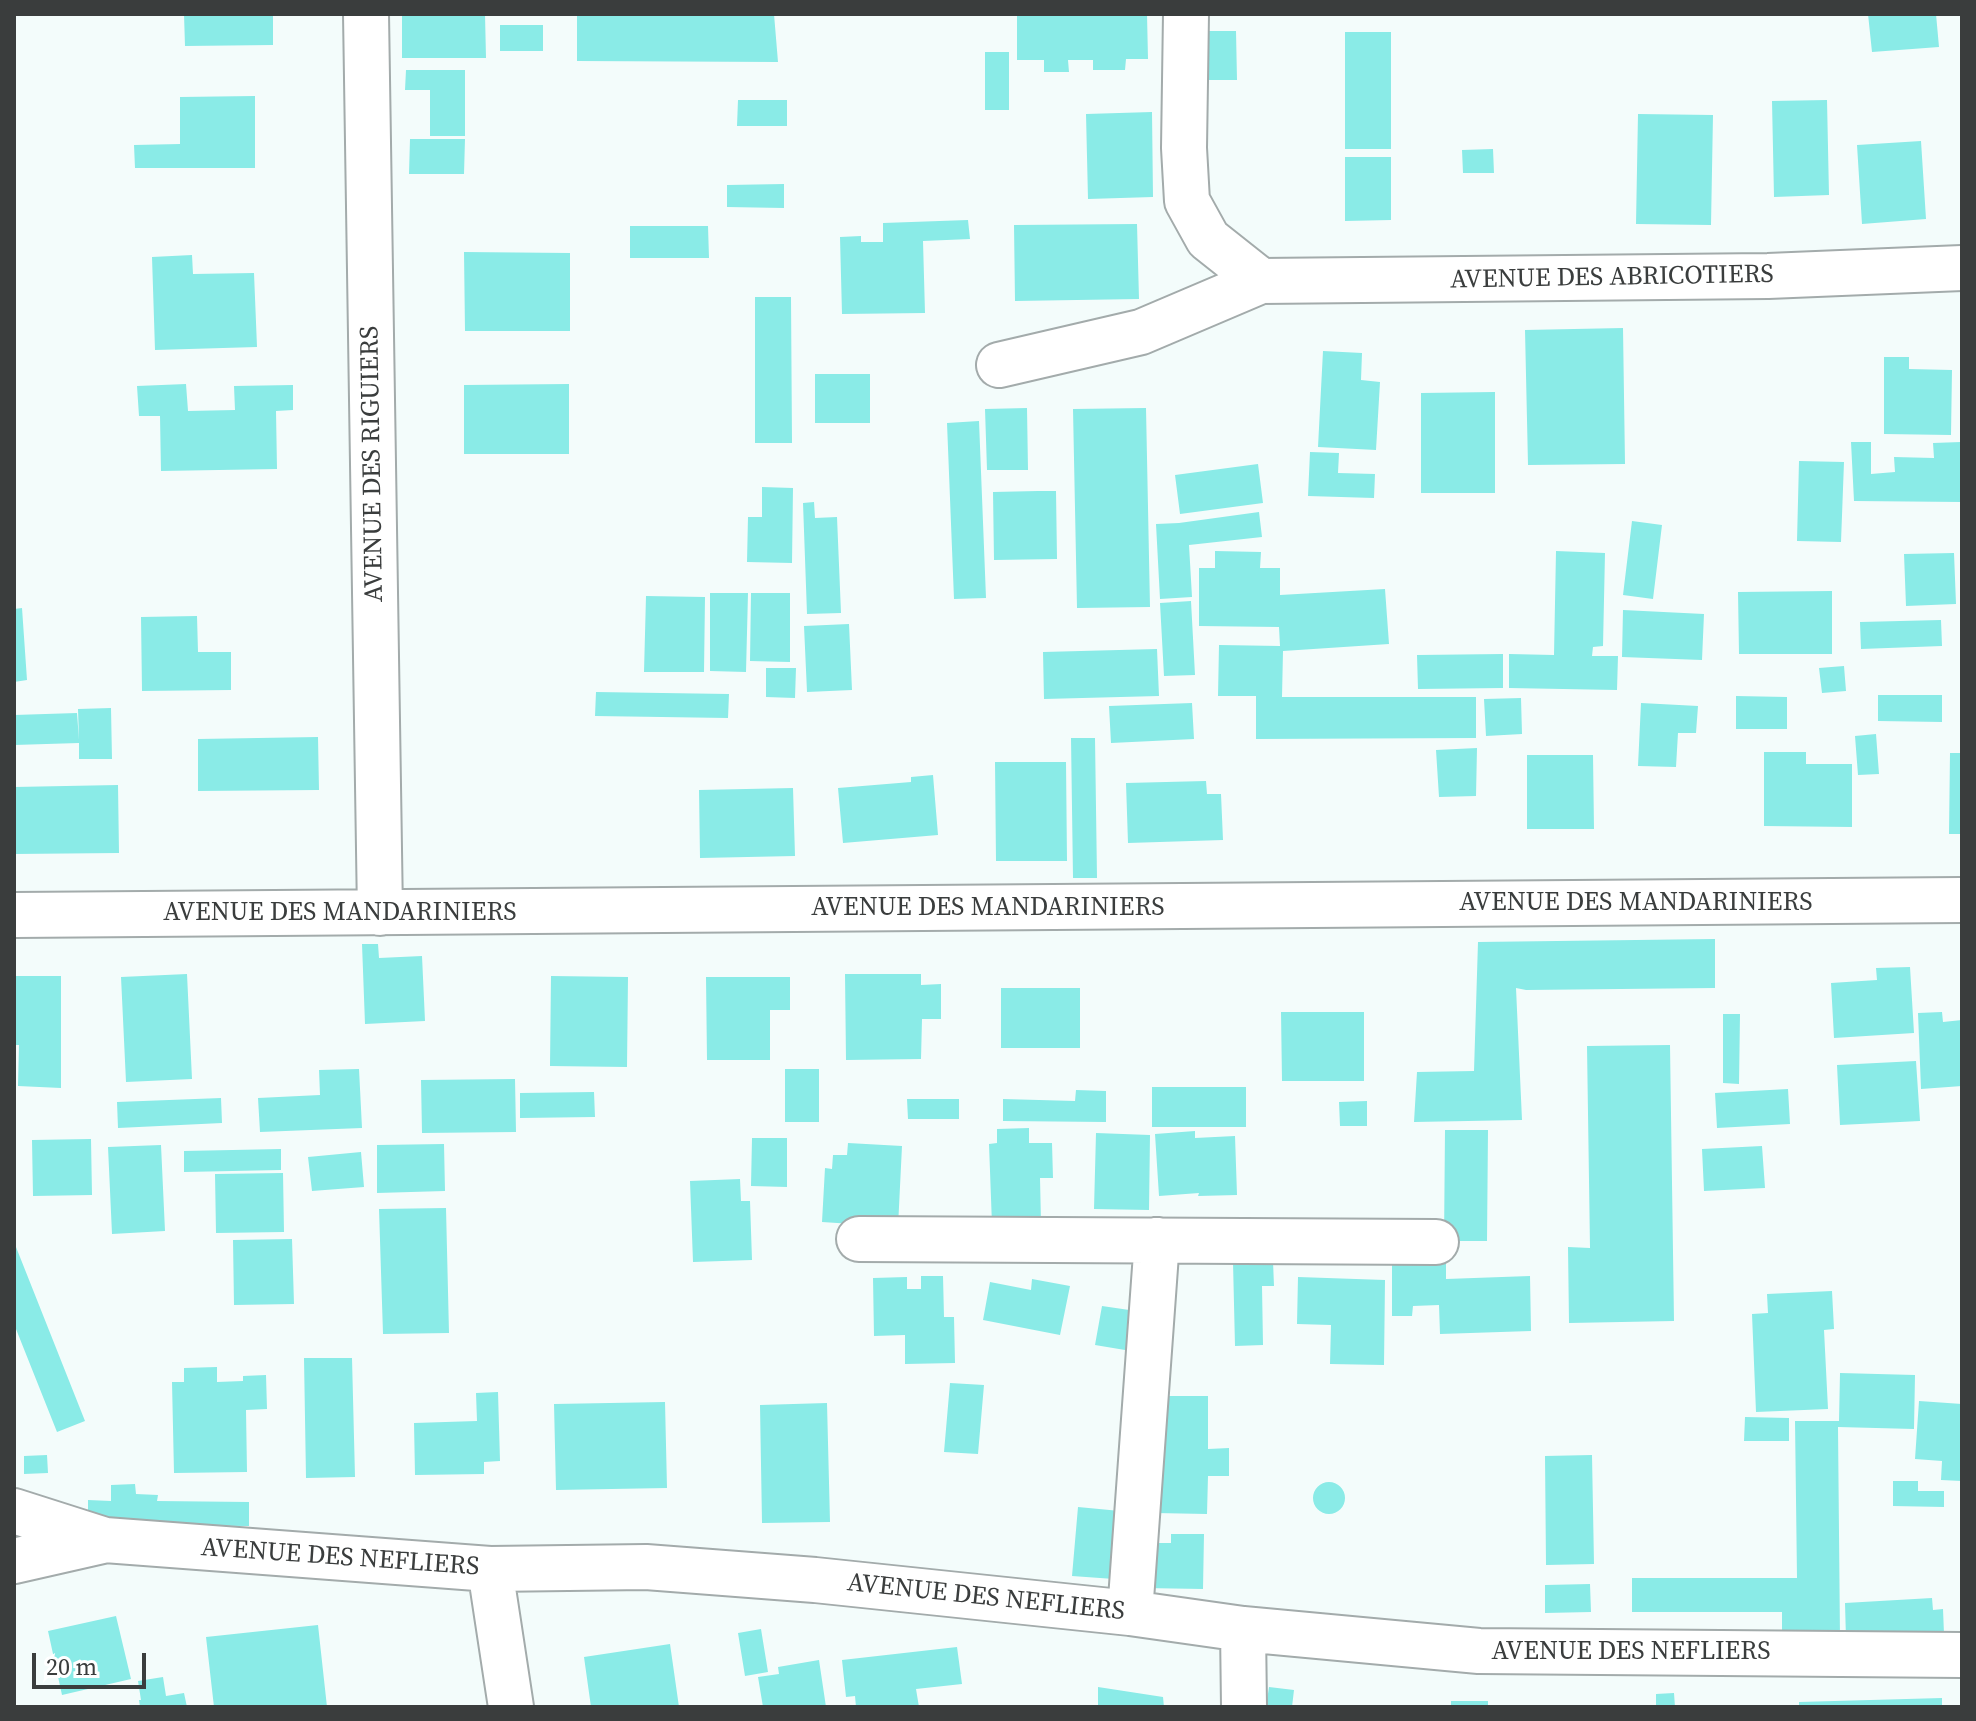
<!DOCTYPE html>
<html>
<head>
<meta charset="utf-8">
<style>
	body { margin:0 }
	#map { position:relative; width:1976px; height:1721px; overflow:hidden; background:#f3fcfb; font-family:"Source Serif 4",serif }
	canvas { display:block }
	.frame { position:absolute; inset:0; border:16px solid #3a3d3d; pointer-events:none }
	.scale { position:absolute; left:32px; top:1653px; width:114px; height:36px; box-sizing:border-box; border:4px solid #3a3d3d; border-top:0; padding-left:10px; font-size:24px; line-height:28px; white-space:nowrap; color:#3a3d3d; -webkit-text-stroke:6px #fff; paint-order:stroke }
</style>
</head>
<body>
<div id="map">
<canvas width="1976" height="1721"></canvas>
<div class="frame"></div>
<div class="scale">20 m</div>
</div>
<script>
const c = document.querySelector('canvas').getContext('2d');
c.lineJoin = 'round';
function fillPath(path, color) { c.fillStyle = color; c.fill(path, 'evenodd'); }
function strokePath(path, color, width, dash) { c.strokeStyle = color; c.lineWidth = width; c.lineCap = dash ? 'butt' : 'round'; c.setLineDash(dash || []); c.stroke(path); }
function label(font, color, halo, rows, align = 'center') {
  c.font = font + ' "Source Serif 4",serif'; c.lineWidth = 8; c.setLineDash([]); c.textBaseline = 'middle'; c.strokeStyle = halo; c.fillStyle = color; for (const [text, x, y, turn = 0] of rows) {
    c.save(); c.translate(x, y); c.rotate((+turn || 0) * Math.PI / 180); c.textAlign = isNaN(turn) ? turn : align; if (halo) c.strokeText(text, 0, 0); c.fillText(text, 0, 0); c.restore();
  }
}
const building = new Path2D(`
	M184,14H273V45L185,46Z
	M402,14H485L486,58H402Z
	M577,14H774L778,62L577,61Z
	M1017,14H1147L1148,59H1126L1125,70H1093V60H1068L1069,72H1044V60H1017Z
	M1868,14H1936L1939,47L1872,52Z
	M500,25H543V51H500Z
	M1206,31H1236L1237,80H1206Z
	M1345,32H1391V149H1345Z
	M985,52H1009V110H985Z
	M406,70H465V136H430V90H405Z
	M255,96V168H135L134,145L180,144V97Z
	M738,100H787V126H737Z
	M1827,100L1829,195L1774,197L1772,101Z
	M1152,112L1153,197L1088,199L1086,114Z
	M1638,114L1713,115L1711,225L1636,224Z
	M410,139H465L464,174H409Z
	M1921,141L1926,219L1862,224L1857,145Z
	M1493,149L1494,173H1463L1462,150Z
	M1345,157H1391V220L1345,221Z
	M784,184V208L727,207V185Z
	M968,220L970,239L923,241L925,313L842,314L840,237L861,236V242H883V223Z
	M1137,224L1139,299L1015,301L1014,225Z
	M630,226H708L709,258H630Z
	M464,252L570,253V331H465Z
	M192,255L193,274L254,273L257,347L155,350L152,257Z
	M755,297H791L792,443H755Z
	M1623,328L1625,464L1528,465L1525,330Z
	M1323,351L1362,353L1361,380L1380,382L1376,450L1318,447Z
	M1884,357H1909V369L1952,370L1951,435L1884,434Z
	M815,374H870V423H815Z
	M186,384L188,411L235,410L234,386L293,385V410L276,411L277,469L161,471L160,416H139L137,386Z
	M569,384V454H464V385Z
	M1495,392V493H1421V393Z
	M1027,408L1028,470H987L985,409Z
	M1146,408L1150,607L1077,608L1073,409Z
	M979,421L986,598L954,599L947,423Z
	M1851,442H1871V474L1895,472L1894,457L1934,458L1933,443L1961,442L1962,502L1854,501Z
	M1310,452L1339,453L1338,473L1375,474L1374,498L1308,496Z
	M1799,461L1844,462L1841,542L1797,541Z
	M1258,464L1263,503L1180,514L1175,475Z
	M762,487L793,488L792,563L747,562L748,517H762Z
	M1038,491H1056L1057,559L994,560L993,492Z
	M814,502L815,518L837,517L841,613L807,614L803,503Z
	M1259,512L1262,537L1189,545L1192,597L1160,599L1156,524L1179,523Z
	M1632,521L1662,525L1653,599L1623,595Z
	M1215,551L1261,552L1260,568H1280V595L1385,589L1389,644L1283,651L1282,697H1476V738L1256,739V696H1218L1219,645L1280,646L1279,627L1199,626V568H1215Z
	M1556,551L1605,553L1603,646L1593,647L1592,656H1618L1617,690L1509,688V654L1554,655Z
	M1954,553L1956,604L1906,606L1904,554Z
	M1832,591V654H1739L1738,592Z
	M710,593H748L746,672L710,671Z
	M751,593H790V662L750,661Z
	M646,596L705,597L704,672H644Z
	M1191,601L1195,675L1164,676L1160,603Z
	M22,608L27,680L14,682V609Z
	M1623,610L1704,614L1702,660L1622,657Z
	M197,616L198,652H231V690L142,691L141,617Z
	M1941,620L1942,646L1861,649L1860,622Z
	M849,624L852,690L807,692L804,626Z
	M1157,649L1159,696L1044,699L1043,652Z
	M1503,654V688L1418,689L1417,655Z
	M1844,666L1846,691L1822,693L1819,668Z
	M766,668H796L795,698L766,697Z
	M596,692L729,694L728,718L595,716Z
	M1878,695H1942V722L1878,721Z
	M1736,696L1787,697V729H1736Z
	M1521,698L1522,734L1486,736L1484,699Z
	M1192,703L1194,739L1111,743L1109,706Z
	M1641,703L1698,706L1696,733H1678L1676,767L1638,766Z
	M111,708L112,759H79V743L14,745V715L77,713L79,740L78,709Z
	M1876,734L1879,774L1858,775L1855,736Z
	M318,737L319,790L198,791V739Z
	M1071,738H1095L1097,878H1073Z
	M1477,748L1476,796L1439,797L1436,750Z
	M1764,752H1806V764H1852V827L1764,826Z
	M1950,753H1962V834H1949Z
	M1527,755H1593L1594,829H1527Z
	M995,762H1066L1067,861H996Z
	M933,775L938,835L843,843L838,788L911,782V777Z
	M1206,781L1207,794H1221L1223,840L1128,843L1126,783Z
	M118,785L119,853L14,854V787Z
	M793,788L795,856L700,858L699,790Z
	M1715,939V988L1526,990L1516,988L1522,1120L1414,1122L1417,1072L1474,1071L1478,942Z
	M362,944H378L379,958L422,956L425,1021L365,1024Z
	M1910,967L1914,1033L1834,1038L1831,983L1877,980L1876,968Z
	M187,974L192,1079L126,1082L121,977Z
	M845,974H921V985L941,984V1019H922L921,1059L846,1060Z
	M14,976H61V1088L18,1086L19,1045H14Z
	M551,976L628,977L627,1067L550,1066Z
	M706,977H790V1010H770V1060H707Z
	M1001,988H1080V1048H1001Z
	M1281,1012H1364V1081H1282Z
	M1942,1012L1943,1022L1962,1020V1086L1921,1089L1918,1013Z
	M1723,1014H1740L1739,1084L1723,1083Z
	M1670,1045L1674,1321L1569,1323L1568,1247L1590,1248L1587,1046Z
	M1916,1061L1920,1121L1840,1125L1837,1065Z
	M359,1069L362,1128L260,1132L258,1098L320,1095L319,1070Z
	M785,1069H819V1122H785Z
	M515,1079L516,1132L422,1133L421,1080Z
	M1152,1087H1246V1127H1152Z
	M1788,1089L1790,1124L1717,1128L1715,1093Z
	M1076,1090L1106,1091V1122L1003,1121V1099L1075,1101Z
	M594,1092L595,1117L520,1118V1093Z
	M221,1098L222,1123L118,1128L117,1102Z
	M907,1099H959V1119H908Z
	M1367,1101V1126H1340L1339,1102Z
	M1029,1128V1143H1052L1053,1178H1040L1041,1223L992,1225L989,1144L997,1143V1129Z
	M1445,1130H1488L1487,1241H1444Z
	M1195,1131V1138L1235,1136L1237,1195L1198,1196L1199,1193L1159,1196L1155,1134Z
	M1096,1133L1150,1135L1149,1210L1094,1209Z
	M752,1138H787V1187L751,1186Z
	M91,1139L92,1195L33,1196L32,1140Z
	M848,1143L902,1146L898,1227L822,1222L825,1168L832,1169L833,1155H847Z
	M444,1144L445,1191L377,1193V1145Z
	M161,1145L165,1231L112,1234L108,1147Z
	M1762,1146L1765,1188L1704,1191L1702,1149Z
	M281,1149V1170L184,1172V1151Z
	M361,1152L364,1187L312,1191L308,1157Z
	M283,1173L284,1232L216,1233L215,1174Z
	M740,1179L741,1201H750L752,1260L693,1262L690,1181Z
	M446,1208L449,1333L383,1334L379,1209Z
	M292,1239L294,1304L234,1305L233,1240Z
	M14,1242L85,1421L57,1432L14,1324Z
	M1392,1257L1411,1264L1446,1262V1279L1530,1276L1531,1331L1440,1334L1439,1305L1413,1306L1412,1316H1392Z
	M1273,1261L1274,1286H1262L1263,1345L1235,1346L1233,1262Z
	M921,1276H943L944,1317H954L955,1363L905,1364V1335L874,1336L873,1278L907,1277V1289H921Z
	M1298,1277L1385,1280L1384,1365L1330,1364L1331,1325L1297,1324Z
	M1032,1279L1070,1286L1060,1335L983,1320L990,1282L1031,1290Z
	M1832,1291L1834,1329L1824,1330L1828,1409L1756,1412L1752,1314L1768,1313L1767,1294Z
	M1102,1306L1143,1312L1137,1352L1095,1345Z
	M304,1358H352L355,1477L306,1478Z
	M217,1367V1382L243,1381V1376L266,1375L267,1409L246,1410L247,1472L174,1473L172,1382H184V1368Z
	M1840,1373L1915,1375L1914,1429L1838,1427L1840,1639H1782V1612H1632V1578H1797L1795,1421H1839Z
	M950,1383L984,1385L978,1454L944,1452Z
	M498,1392L500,1461L484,1462V1474L415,1475L414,1423L477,1421L476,1393Z
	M1156,1396H1208V1449L1229,1448V1476H1208L1207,1514L1155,1513Z
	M1919,1401L1962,1404V1481L1941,1480L1942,1461L1915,1459Z
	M665,1402L667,1488L556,1490L554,1404Z
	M827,1403L830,1522L762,1523L760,1405Z
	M1745,1417L1789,1418V1441H1744Z
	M47,1455L48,1473L24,1474V1456Z
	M1592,1455L1594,1564L1546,1565L1545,1456Z
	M1893,1481H1918V1491H1944V1507L1893,1506Z
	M1313 1498a16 16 0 1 1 32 0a16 16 0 1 1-32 0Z
	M135,1484L136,1494L158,1495L157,1501L249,1502V1526L88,1525V1500L111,1501V1485Z
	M1078,1507L1120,1511L1114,1579L1072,1576Z
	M1171,1534H1204L1203,1589L1143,1588V1543H1171Z
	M1590,1584L1591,1612L1545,1613V1585Z
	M1932,1598L1933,1610L1943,1609L1944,1634L1846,1639L1845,1603Z
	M116,1616L131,1679L62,1695L48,1631Z
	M318,1625L327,1707H214L206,1637Z
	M761,1629L768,1672L745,1676L738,1633Z
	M670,1644L679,1707H591L584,1657Z
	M957,1647L962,1684L916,1689L919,1707H856L855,1696L846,1697L842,1660Z
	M819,1660L826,1707H763L758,1677L779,1674L778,1667Z
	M163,1677L166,1696L184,1693L187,1707H140L139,1700H141L138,1681Z
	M1098,1687L1163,1697L1164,1707H1098Z
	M1269,1687L1294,1690L1292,1707H1266Z
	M1674,1693L1675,1707H1656V1694Z
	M1942,1698V1707H1799V1702Z
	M1451,1701H1488V1707H1451Z`);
const street = new Path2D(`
	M366,14L380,913
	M1186,14L1184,148L1187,201L1208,239L1261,281
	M999,365L1141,332L1261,281L1768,276L1962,268
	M14,915L1962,900
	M859,1239L1436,1242
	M14,1511L105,1540L490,1569L646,1567L815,1580L1130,1613L1243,1629L1479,1651L1962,1655
	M14,1561L102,1541
	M490,1569L511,1707
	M1130,1613L1157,1240
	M1243,1629L1244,1707`);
const streetNames = [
	["AVENUE DES ABRICOTIERS",1612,278,-1],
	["AVENUE DES RIGUIERS",373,464,-91],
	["AVENUE DES MANDARINIERS",1636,903],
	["AVENUE DES MANDARINIERS",988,908],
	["AVENUE DES MANDARINIERS",340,913],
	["AVENUE DES NEFLIERS",340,1558,4],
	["AVENUE DES NEFLIERS",986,1598,6],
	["AVENUE DES NEFLIERS",1631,1652]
];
fillPath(building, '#8aebe7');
strokePath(street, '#a3abab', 48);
strokePath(street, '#fff', 44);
label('26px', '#3a3d3d', '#fff', streetNames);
</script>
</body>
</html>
